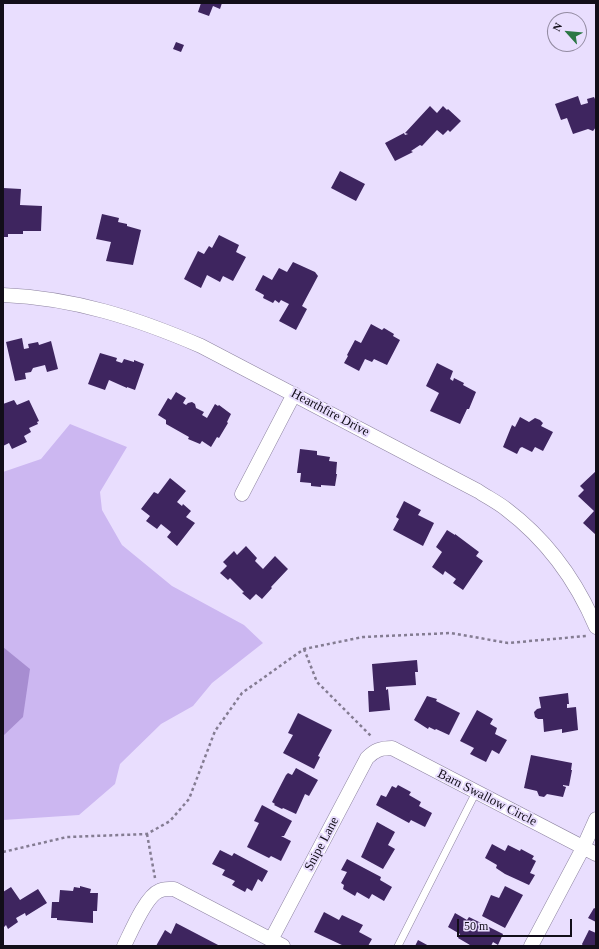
<!DOCTYPE html>
<html>
<head>
<meta charset="utf-8">
<style>
	body { margin:0 }
	#map { position:relative; width:599px; height:949px; overflow:hidden; background:#e9defe; font-family:"Times New Roman",serif }
	canvas { display:block }
	.frame { position:absolute; inset:0; border:4px solid #120e19; pointer-events:none }
	.north { position:absolute; left:547px; top:12px; width:40px; height:40px; box-sizing:border-box; background:#e9defe; border:1px solid #938ba2; border-radius:50%; rotate:297deg; font-size:11px; font-weight:700; line-height:16px; text-align:center; color:#120e19 }
	.north::after { content:''; display:block; margin:auto; width:14px; height:18px; background:#2c7745; clip-path:polygon(50% 0,100% 100%,50% 72%,0 100%) }
	.scale { position:absolute; left:457px; top:919px; width:115px; height:18px; box-sizing:border-box; border:2px solid #120e19; border-top:0; padding-left:5px; font-size:12px; line-height:14px; white-space:nowrap; color:#120e19; -webkit-text-stroke:3px #e9defe; paint-order:stroke }
</style>
</head>
<body>
<div id="map">
<canvas width="599" height="949"></canvas>
<div class="frame"></div>
<div class="north">N</div>
<div class="scale">50 m</div>
</div>
<script>
const c = document.querySelector('canvas').getContext('2d');
c.lineJoin = 'round';
function fillPath(path, color) { c.fillStyle = color; c.fill(path, 'evenodd'); }
function strokePath(path, color, width, dash) { c.strokeStyle = color; c.lineWidth = width; c.lineCap = dash ? 'butt' : 'round'; c.setLineDash(dash || []); c.stroke(path); }
function label(font, color, halo, rows, align = 'center') {
  c.font = font + ' "Times New Roman",serif'; c.lineWidth = 4; c.setLineDash([]); c.textBaseline = 'middle'; c.strokeStyle = halo; c.fillStyle = color; for (const [text, x, y, turn = 0] of rows) {
    c.save(); c.translate(x, y); c.rotate((+turn || 0) * Math.PI / 180); c.textAlign = isNaN(turn) ? turn : align; if (halo) c.strokeText(text, 0, 0); c.fillText(text, 0, 0); c.restore();
  }
}
const green = new Path2D(`
	M70,424L127,447L100,492L102,510L122,545L172,586L244,625L263,643L212,683L193,706L161,724L120,764L115,784L79,815L3,820V472L41,459Z`);
const water = new Path2D(`
	M3,647L30,669L23,717L3,736Z`);
const building = new Path2D(`
	M201,3H222L220,9L213,6L209,16L198,12Z
	M176,42L184,45L181,52L173,49Z
	M578,96L581,105L588,103L587,99L594,97L595,99H596V127L593,131L588,129L573,134L567,118L561,120L555,104Z
	M430,106L437,113L443,106L447,110L448,109L461,121L450,132L448,130L443,135L437,130L422,146L420,145L411,151L413,152L395,161L385,143L404,133L405,135L408,134L405,133Z
	M340,171L365,184L356,201L331,188Z
	M3,188L21,189L20,205L42,206L41,231H23V234H8V237H3Z
	M102,214L119,218L118,222L127,224V226L141,230L133,265L106,261L111,242L96,239Z
	M219,235L239,245L236,252L246,257L233,281L223,276L220,282L207,275L201,288L184,279L198,251L204,254L209,246L212,248Z
	M293,262L315,272L318,276L302,306L307,309L296,330L279,321L289,304L281,300L279,303L275,300L273,303L263,298L264,295L255,290L263,275L272,280L279,268L287,272Z
	M371,324L382,330L384,328L394,334L393,336L400,340L387,365L374,359L372,362L365,359L359,371L344,363L348,356L347,355L355,340L361,343Z
	M22,338L24,349L29,348L28,344L38,342L39,345L51,341L58,369L47,372L45,365L33,368L31,372L25,373L26,379L15,381L6,342Z
	M100,353L117,358L116,361L122,363L124,359L134,362V360L144,364L135,390L127,387V388L109,380L105,390L88,384Z
	M437,363L453,371L450,379L453,381L454,378L464,383L463,385L476,392L469,409H467L460,424L430,411L439,393L426,386Z
	M176,392L186,398L183,403L186,405L188,403L192,402L195,404L196,408L204,412L202,415L207,418L215,404L218,406L219,405L231,414L227,422L228,423L219,438L217,437L211,447L202,441L200,444L188,439L189,437L166,424V420L158,415L168,398L171,400Z
	M14,400L17,405L29,400L39,421L37,422L38,424L29,428L31,432L24,436L27,442L12,449L9,443L3,446V404Z
	M520,417L529,422L535,418L540,420L543,423L541,426L553,432L543,451L535,447L532,452L522,447L520,448L517,454L503,447L512,425L515,427Z
	M300,449L317,451V455L330,457L329,461L337,462L336,474H337L335,486L321,485V487L311,486V483L300,482L301,473H297Z
	M596,471V535L583,523L594,511L578,496L584,490L580,486Z
	M170,478L186,491L177,502L182,506L183,504L191,511L186,517L195,523L177,546L167,537L171,532L161,524L157,529L146,521L150,516L141,509L154,492L158,494Z
	M404,501L421,510L418,515L434,523L423,546L393,530L399,519L396,517Z
	M447,530L455,535V534L479,552L476,556L483,561L463,590L453,583L456,579L445,571L443,575L432,567L442,552L436,547Z
	M246,546L257,558L255,561L263,569L275,556L288,569L271,587L272,588L262,599L256,594L250,600L242,593L244,592L230,578L228,580L220,573L227,566L223,562L234,551L237,555Z
	M417,660L418,672H415L416,685L386,687V690L388,689L390,710L369,712L368,691H374L372,664Z
	M568,693L569,704H567V708L576,707L578,730L562,733V729L544,732L543,719H538L535,717L534,712L537,709L541,708L539,697Z
	M427,696L437,699L436,701L460,713L449,735L436,729L435,730L429,727L428,729L414,720Z
	M477,710L493,719L490,724L497,728L495,734L507,740L499,754L492,750L486,762L470,754L474,748L460,741Z
	M298,713L332,730L318,756L320,757L314,769L283,753L293,735L288,733Z
	M531,755L572,763L571,770H572L569,786L563,785V786L566,787L563,797L547,794L544,797L539,796L537,791L524,788Z
	M296,768L318,780L309,796L305,794L296,814L283,808L282,809L274,805L275,804L272,802L286,775L288,773L292,775Z
	M398,785L411,792L409,795L421,802L419,806L432,813L425,827L411,820L409,823L376,805L381,795L386,797L392,786L396,788Z
	M262,805L292,821L284,836H281L291,841L281,861L271,856L269,858L247,847L259,823L254,821Z
	M377,822L395,832L388,845L395,849L383,869L361,857Z
	M492,844L505,851L508,845L520,851L521,849L534,856L532,859L536,861L530,873L535,875L529,885L505,874L496,868L497,865L485,858Z
	M220,850L232,856L234,853L268,871L262,882L258,879L252,891L247,888L245,892L232,885L235,881L222,875L225,870L212,864Z
	M347,859L381,877L380,880L392,887L384,901L372,894L369,899L357,892L355,896L343,889L344,885L341,883L347,872L341,870Z
	M80,886L91,889L90,893H98L97,911H93V923L57,920V918H51L52,902H59L60,890L73,891L74,887L80,888Z
	M505,886L523,895L505,928L482,916L491,895L499,898Z
	M11,887L20,900L38,889L47,903L26,916L25,913L16,918L18,922L8,929L6,925L3,928V892Z
	M594,908L596,909V922L588,918Z
	M324,912L339,920L342,915L363,925L359,932L372,939L368,946H344L314,932Z
	M455,913L467,920L469,917L503,934L498,945L493,942L491,946H469L470,945L458,938L460,934L448,927Z
	M176,923L220,946H156L165,930L171,934Z
	M589,930L596,933V946H583L582,944Z
	M418,940L429,946H415Z`);
const path = new Path2D(`
	M304,649L317,682L372,737
	M147,834L155,878
	M3,852L67,837L147,834L170,821L189,799L215,731L242,693L304,649L363,637L451,633L508,643L586,636`);
const service = new Path2D(`
	M398,946L476,792`);
const minor = new Path2D(`
	M3,295C74,298 136,318 201,346L478,491C487,497 497,502 506,509C547,540 576,580 596,627
	M242,494L294,394
	M271,940L367,758C375,750 381,748 392,748L596,854
	M124,946C131,932 146,896 159,891C164,888 169,889 174,889L283,946
	M531,946L583,848L596,819`);
const streetNames = [
	["Hearthfire Drive",330,413,28],
	["Barn Swallow Circle",487,798,27],
	["Snipe Lane",322,844,-62]
];
fillPath(green, '#ccb7f1');
fillPath(water, '#a78dd1');
fillPath(building, '#3e255f');
strokePath(service, '#8d83a0', 8);
strokePath(minor, '#8d83a0', 15);
strokePath(path, '#847c92', 2.5, [3, 3]);
strokePath(service, '#fff', 7);
strokePath(minor, '#fff', 14);
label('13px', '#120e19', '#e9defe', streetNames);
</script>
</body>
</html>
